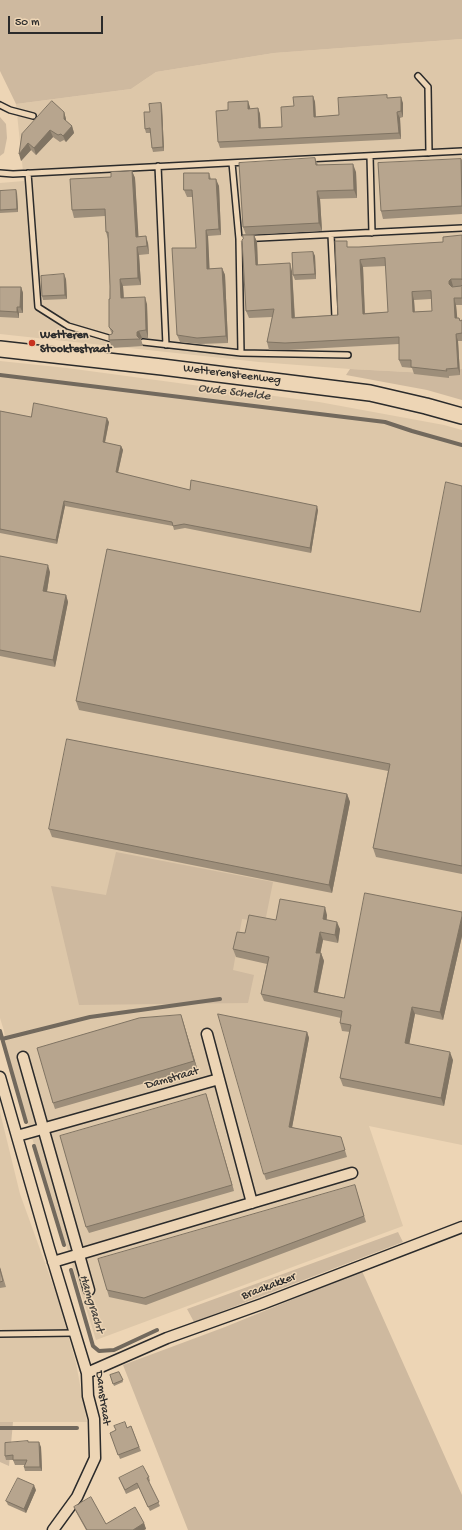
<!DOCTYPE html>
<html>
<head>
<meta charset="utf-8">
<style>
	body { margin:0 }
	#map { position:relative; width:462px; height:1530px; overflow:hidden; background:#edd5b5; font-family:"Gochi Hand",sans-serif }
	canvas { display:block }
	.scale { position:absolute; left:8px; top:16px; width:95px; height:18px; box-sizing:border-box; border:2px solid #2b2b2b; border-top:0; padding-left:5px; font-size:12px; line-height:14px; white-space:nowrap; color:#2b2b2b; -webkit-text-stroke:3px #edd5b5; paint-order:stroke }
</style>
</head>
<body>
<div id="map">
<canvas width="462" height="1530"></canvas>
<div class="scale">50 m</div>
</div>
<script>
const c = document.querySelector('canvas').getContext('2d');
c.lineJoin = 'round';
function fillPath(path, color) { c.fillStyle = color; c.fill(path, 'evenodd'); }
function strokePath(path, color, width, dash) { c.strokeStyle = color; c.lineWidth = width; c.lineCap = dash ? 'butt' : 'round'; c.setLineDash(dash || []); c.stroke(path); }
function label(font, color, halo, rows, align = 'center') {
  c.font = font + ' "Gochi Hand",sans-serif'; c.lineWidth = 3; c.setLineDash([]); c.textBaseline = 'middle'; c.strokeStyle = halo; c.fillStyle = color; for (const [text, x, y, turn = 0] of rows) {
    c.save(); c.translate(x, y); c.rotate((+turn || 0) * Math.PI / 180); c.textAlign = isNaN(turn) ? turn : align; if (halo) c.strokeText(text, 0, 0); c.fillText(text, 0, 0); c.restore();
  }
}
const built = new Path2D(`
	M462,39V369L427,373L350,369L259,362L0,334V183L24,181L16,104L131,89L156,72L274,53Z
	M0,361L67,368L319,402L444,425L462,430V1145L369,1126L403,1226L96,1340L8,1062L4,1031L0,1018Z
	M0,1112L20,1194L57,1296L76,1363L87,1422H0Z`);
const green = new Path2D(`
	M0,0H462V39L274,53L156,72L131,89L16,104L0,71Z
	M0,117L6,124L7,138L4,153L0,156Z
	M350,369L427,373L462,369V400L427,390L346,375Z
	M116,852L273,882L265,922L242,919L233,970L254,975L248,1003L79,1005L51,886L106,895Z
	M398,1232L403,1242L194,1322L187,1309Z
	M362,1271L462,1495V1530H188L123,1365L225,1327Z
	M0,1422H13L9,1466L0,1462Z`);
const stream = new Path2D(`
	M0,375L385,422L412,431L462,445
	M0,1031L26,1122
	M2,1039L90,1017L220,999
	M34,1146L64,1245
	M71,1270L93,1346L99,1351L114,1350L157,1330
	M0,1428H77`);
const lane = new Path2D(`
	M418,76L428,87L429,153
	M0,105L10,110L33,116
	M370,156L372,233
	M232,163L239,239L462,228
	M158,166L166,345
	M0,173L13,174L462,151
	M28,173L38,307L68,326L112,339
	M331,235L335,317
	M239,239L241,353
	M143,342L241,353L348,355
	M0,1334L74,1333`);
const street = new Path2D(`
	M207,1034L252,1203
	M23,1057L89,1290
	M0,1077L49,1248L87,1373L88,1396L94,1419L95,1458L77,1497L53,1530
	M17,1136L219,1079
	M53,1262L352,1173
	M87,1373L167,1338L262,1304L462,1227`);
const secondary = new Path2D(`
	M0,349L162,367L370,393L426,406L462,416`);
const wall = new Path2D(`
	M313,96L315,102L316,117L339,115L388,98L403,103V117L400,118L401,139L220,148L218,142L228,110L250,107V109L258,108L260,114L261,128L282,127L294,106Z
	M161,103L162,107L164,151L153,152L152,148L151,133H146L145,129L150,112Z
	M64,112L66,119V121L72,126L74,133L66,142L64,140L60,142L53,137L36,155L31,150L21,161L22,134Z
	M315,158L318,165L356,172L357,198L320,199L322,231L246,235L243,227Z
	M461,159L462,160V214L383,219L381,211Z
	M132,171L135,178L138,237L148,243L149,254L139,255L141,285L123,286L124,298L147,304L148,338H142L141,339L143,346L112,348L109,340L112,334L109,327L110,286L108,239L106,232L105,216L74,218L72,210L111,177Z
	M209,173L211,179L219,186L221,235L208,236L209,269L222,268L225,275L228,343L200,344L180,342L177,335L196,248L193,197H187L184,190Z
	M0,191L17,193L18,212L0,213Z
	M254,235L257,242L258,265L292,271L295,317L338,315L349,247H359L443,242L462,235V305H456L457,318H459L460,321L462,320V341H458L460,375L449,376V378L414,374L412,368L402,367L399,360V344L288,350H269L267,342L272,317L249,318L246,311L243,239ZM386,266L388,312L365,313L363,267ZM431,299L432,311L415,312L414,300Z
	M313,252L315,256L316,279L295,280L293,275Z
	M66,279L67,299L43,300L42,296Z
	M0,287H21L23,293V313H19V318L0,317Z
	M0,411L31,417L109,422L105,443L121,446L123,450L118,473L190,490L318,510L311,553L185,528L174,530L173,526L65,506L57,544L0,533Z
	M462,486V874L376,857L373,848L388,771L79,710L76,701L420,612Z
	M0,556L50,572L47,592L66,595L68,602L55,667L0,656Z
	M347,794L350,802L332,893L52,837L49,829Z
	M327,915V920L340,929L338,943L323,940L320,953H321L324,961L318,992L344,998L462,916V936L443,1020L415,1014L409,1044L453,1060L444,1106L343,1086L340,1078L350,1032L342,1031L340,1023L341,1018L264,1001L261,994L267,964L236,957L233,949L245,933Z
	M181,1015L197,1068L55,1109L53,1103Z
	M307,1032L309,1038L292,1127L343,1144L347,1157L266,1180L264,1174Z
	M206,1094L234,1191L89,1233L86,1227Z
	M357,1192L366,1222L146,1305L109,1297L107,1290Z
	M0,1267L6,1287L0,1288Z
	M119,1372L123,1382L114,1386L110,1375Z
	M131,1426L141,1451L120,1459L110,1433Z
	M29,1442L41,1447L42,1471H25L24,1467L25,1465H15L13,1460H6L5,1456Z
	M149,1477L150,1481L149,1482L160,1506L150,1511L139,1488L126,1494L119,1478Z
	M36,1490L26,1513L8,1505L6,1501Z
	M74,1507L106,1524L144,1523L146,1529L144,1530H86L76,1512Z`);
const shadedWall = new Path2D(`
	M313,96L315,102L316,123L314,117Z
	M401,97L403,103V117L401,111Z
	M248,101L250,107L251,115L248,109Z
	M161,103L162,107L164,151L163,147Z
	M258,108L260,114L261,134L259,128Z
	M64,112L66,119V125L64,119Z
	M397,112L400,118L401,139L399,133Z
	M72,126L74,133L66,142L63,136Z
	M50,130L53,137L36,155L34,148Z
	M28,143L31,150L21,161L19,154Z
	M353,164L356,172L357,198L354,190Z
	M132,171L135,178L139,244L136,237Z
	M216,179L219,186L221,235L219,229Z
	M16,190L17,193L18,212L17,209Z
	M317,191L320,199L322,231L319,223Z
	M206,230L208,236L210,276L207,269Z
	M254,235L257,242L258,272L256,265Z
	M146,236L148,243L149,254L147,246Z
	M137,247L139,255L141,285L138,278Z
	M313,252L315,256L316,279L315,274Z
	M360,260L363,267L365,321L363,314Z
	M290,263L292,271L295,325L292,318Z
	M222,268L225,275L228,343L226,336Z
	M64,274L66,279L67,299L65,295Z
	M120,279L123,286L124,305L121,298Z
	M451,279L453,286L451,288L449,284V281Z
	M21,287L23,293V313L20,307Z
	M412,292L414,300L415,319L413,312Z
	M145,297L147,304L148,338L146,330Z
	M454,298L456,305L458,325L455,318Z
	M17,307L19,313V318L17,312Z
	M139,331L142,338L141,339L137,336V332Z
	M456,334L458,341L460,375L458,368Z
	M107,418L109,422L104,446L103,442Z
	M121,446L123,450L117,476L116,472Z
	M64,501L65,506L57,544L56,540Z
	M317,506L318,510L311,553L310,548Z
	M48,565L50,572L46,597L43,591Z
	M66,595L68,602L55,667L53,660Z
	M347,794L350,802L332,893L329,885Z
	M325,907L327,915L325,926L323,919Z
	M462,916V936L443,1020L440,1012Z
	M337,922L340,929L338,943L335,935Z
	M320,932L323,940L319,960L316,953Z
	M321,953L324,961L316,999L314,992Z
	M412,1007L415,1014L408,1051L405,1043Z
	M181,1015L183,1021L197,1068L194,1061Z
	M307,1032L309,1038L291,1133L289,1127Z
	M450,1052L453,1060L444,1106L441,1098Z
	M206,1094L208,1100L234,1191L232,1185Z
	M39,1442L41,1447L42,1471L40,1467Z
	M34,1485L36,1490L26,1513L24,1509Z
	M144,1523L146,1529L144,1530H133Z`);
const building = new Path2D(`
	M387,95V98L401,97V111L397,112L399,133L218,142L216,111L228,110V102L248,101V109L258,108L259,128L282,127L281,107L294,106L293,97L313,96L314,117L339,115L338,98Z
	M52,101L64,112V119L72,126L63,136L61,134L58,135L50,130L34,148L28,143L19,154L22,134Z
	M161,103L163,147L152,148L150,128L145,129L144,112H150L149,104Z
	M315,158L316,165L353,164L354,190L317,191L319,223L243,227L239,163Z
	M461,159L462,206L381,211L378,163Z
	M132,171L136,237L146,236L147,246L137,247L138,278L120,279L121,298L145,297L146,330L139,331L137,332V336L140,339L109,340V335L112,334L113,331L109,327V299H110V286L108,232H106L105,209L72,210L70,179L111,177V172Z
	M184,173H209V179H216L219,229L206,230L207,269L222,268L226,336L197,338L177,335L172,248H196L192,190H184Z
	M16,190L17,209L0,210V191Z
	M243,235H254L256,265L290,263L292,318L338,315L335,241H347V247H359L443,242V237L462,235V280V279H451L449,281V284L452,287L461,286L462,285V298H454L455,318H459L460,321L462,320V333L456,334L458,368L446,369L447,371L411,367V360H399V337L285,343L267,342L274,309L246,311L242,240L243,239ZM385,258L388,312L363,314L360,260ZM431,291L432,311L413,312L412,292Z
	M313,252L315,274L293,275L292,253Z
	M64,274L65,295L42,296L41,276Z
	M0,287H21L20,307H17V312L0,311Z
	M34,403L107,418L103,442L121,446L116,472L190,490L191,480L317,506L310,548L184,524L173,526L172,522L64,501L56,540L0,529V411L31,417Z
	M446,482L462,486V866L373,848L390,764L76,701L107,549L420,612Z
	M0,556L48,565L43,591L66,595L53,660L0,650Z
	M67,739L347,794L329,885L49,829Z
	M365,893L462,912V916L440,1012L412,1007L405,1043L450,1052L441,1098L340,1078L351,1025L340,1023L342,1011L261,994L269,957L233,949L237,932L245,933L249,915L276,920L280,899L325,907L323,919L337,922L335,935L320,932L316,953H321L314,992L344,998Z
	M218,1014L307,1032L289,1127L341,1137L345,1150L264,1174Z
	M181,1015L194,1061L53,1103L37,1048L139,1018Z
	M206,1094L232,1185L86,1227L60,1136Z
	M355,1185L364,1216L144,1298L107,1290L98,1259Z
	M0,1269L3,1281L0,1282Z
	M119,1372L123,1380L113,1384L110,1375Z
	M125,1422L127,1428L131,1426L139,1447L118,1455L110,1433L116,1430L114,1426Z
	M28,1441V1442H39L40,1467H24L27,1460H13V1455L5,1456V1443Z
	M143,1466L149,1477L147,1478L159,1502L148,1507L137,1483L125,1490L119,1478Z
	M18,1478L34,1485L24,1509L6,1501Z
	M91,1497L106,1524L135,1507L144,1523L133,1530H87L74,1507Z`);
const markers = [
	[32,343,4,"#c8321e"]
];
const poiNames = [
	["Wetteren",40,336],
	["Stooktestraat",40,350]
];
const streetNames = [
	["Wetterensteenweg",232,375,7],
	["Damstraat",172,1079,-16],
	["Braakakker",269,1287,-21],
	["Damstraat",102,1398,82]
];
const waterNames = [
	["Oude Schelde",234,393,7],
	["Hamgracht",91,1304,73]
];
fillPath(built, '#ddc7a9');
fillPath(green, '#ceb99f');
strokePath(stream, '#72695d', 4);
strokePath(lane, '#2b2b2b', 8);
strokePath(street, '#2b2b2b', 13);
strokePath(secondary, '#2b2b2b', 18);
strokePath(lane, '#edd5b5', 5);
strokePath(street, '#edd5b5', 10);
strokePath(secondary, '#edd5b5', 15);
fillPath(wall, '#9d8e7a');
fillPath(shadedWall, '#807463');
fillPath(building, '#b7a58e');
strokePath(building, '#807463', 1);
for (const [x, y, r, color] of markers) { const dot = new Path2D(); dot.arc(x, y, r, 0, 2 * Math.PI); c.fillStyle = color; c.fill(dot); strokePath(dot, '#edd5b5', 1.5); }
label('bold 12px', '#2b2b2b', '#edd5b5', poiNames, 'left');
label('12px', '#2b2b2b', '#edd5b5', streetNames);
label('italic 13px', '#484540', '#edd5b5', waterNames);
</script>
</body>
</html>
